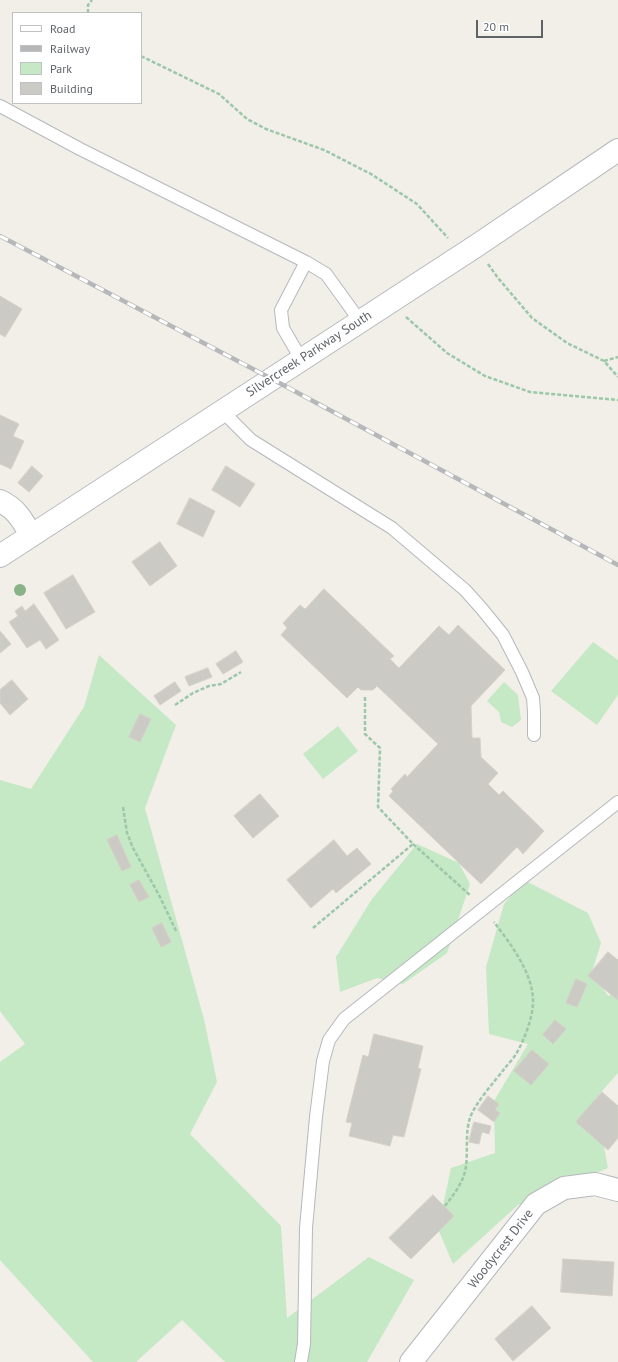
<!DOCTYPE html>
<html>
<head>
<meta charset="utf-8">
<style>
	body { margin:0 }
	#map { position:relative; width:618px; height:1362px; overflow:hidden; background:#f1efe8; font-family:"PT Sans",sans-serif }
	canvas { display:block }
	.legend { position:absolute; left:12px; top:12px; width:130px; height:92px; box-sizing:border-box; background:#fff; border:1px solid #bfc1c3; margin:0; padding:5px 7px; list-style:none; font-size:12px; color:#5f6368 }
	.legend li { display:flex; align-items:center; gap:8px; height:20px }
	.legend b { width:20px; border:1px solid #bfc1c3 }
	.scale { position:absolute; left:476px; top:20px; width:67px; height:18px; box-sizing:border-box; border:2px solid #5f6368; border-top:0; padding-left:5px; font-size:12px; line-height:14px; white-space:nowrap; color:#5f6368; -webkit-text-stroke:3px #fff; paint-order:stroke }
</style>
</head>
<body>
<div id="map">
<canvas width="618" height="1362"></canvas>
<ul class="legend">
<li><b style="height:5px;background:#fff"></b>Road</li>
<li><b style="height:5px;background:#b6b7b8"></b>Railway</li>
<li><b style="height:11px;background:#c5e8c5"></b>Park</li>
<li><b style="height:11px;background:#cccac5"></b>Building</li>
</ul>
<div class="scale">20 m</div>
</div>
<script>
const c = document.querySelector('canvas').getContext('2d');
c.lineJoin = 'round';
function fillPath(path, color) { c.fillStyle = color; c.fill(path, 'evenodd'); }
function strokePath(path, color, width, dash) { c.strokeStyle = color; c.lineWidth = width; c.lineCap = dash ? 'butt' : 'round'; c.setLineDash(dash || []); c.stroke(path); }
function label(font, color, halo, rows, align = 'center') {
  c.font = font + ' "PT Sans",sans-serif'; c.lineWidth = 4; c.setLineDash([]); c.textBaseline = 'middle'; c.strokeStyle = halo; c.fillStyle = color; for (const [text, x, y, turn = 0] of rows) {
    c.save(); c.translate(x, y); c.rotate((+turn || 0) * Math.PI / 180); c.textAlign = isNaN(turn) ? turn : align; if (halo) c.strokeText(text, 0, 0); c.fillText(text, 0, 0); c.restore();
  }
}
const green = new Path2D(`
	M593,642L618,660V695L597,725L551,691Z
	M99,655L176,725L145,808L204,1019L217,1082L190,1134L281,1226L287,1318L369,1257L414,1280L367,1362H225L182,1320L136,1362H93L0,1260V1062L25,1044L0,1011V780L31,789L84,707Z
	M504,682L518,695L521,720L512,727L501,722L499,712L487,701Z
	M338,726L358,751L323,779L303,754Z
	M417,844L459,863L470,884L447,953L403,984L377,978L340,992L336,957L372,899Z
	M524,880L588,913L601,943L592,972L608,996L618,991V1073L595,1099L608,1168L518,1205L453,1264L438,1229L451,1168L495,1153L494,1101L528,1044L489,1034L486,967L504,904Z`);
const building = new Path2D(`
	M0,296L22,309L5,337L0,334Z
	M0,415L19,424L13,436L24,441L11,469L0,464Z
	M32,466L43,476L29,492L18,483Z
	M226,466L255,484L240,507L212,490Z
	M190,498L215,511L203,537L177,524Z
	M160,542L177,566L150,586L132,562Z
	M73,575L95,612L66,629L44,593Z
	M324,589L394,656L390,659L399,668L439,626L449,635L458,625L505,670L471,706L472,738H480L481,757L498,773L488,784L499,795L503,791L544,831L523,854L517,847L481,884L389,796L393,791L391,789L405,774L407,777L438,744L377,686L373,690H361L358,687L347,698L281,635L287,628L283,623L300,605L305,609Z
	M34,604L59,640L46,649L40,640L27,648L9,622L18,616L15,611L22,606L25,611Z
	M0,631L11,644L0,653Z
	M236,651L243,662L223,674L216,664Z
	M208,668L212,677L189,686L185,677Z
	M12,680L28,699L10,715L0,703V690Z
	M175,682L181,691L160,705L154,696Z
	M140,714L151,719L140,742L129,737Z
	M260,794L279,816L253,838L234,816Z
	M117,835L131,867L122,871L107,840Z
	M334,840L347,856L357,848L371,864L336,893L333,889L311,908L287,880Z
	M139,880L149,897L139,902L130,885Z
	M162,923L171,942L161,947L152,928Z
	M608,952L618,960V1000L588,976Z
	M576,979L587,984L577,1007L566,1003Z
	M555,1020L566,1029L553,1044L543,1035Z
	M374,1034L423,1046L418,1068L421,1069L404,1137L393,1135L390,1146L349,1136L352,1123L346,1122L363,1055L368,1057Z
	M532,1050L549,1064L531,1085L514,1071Z
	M602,1092L618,1106V1138L608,1150L576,1122Z
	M488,1096L499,1104L495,1110L500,1113L494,1122L478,1110Z
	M474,1122L491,1126L489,1134L482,1132L479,1144L469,1142Z
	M433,1195L454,1216L411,1259L389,1238Z
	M563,1259L614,1262L612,1296L561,1292Z
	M532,1306L551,1328L513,1361L495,1339Z`);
const path = new Path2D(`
	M88,13V5L92,0
	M141,56L219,94L247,119L266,129L324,150L371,174L417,204L448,238
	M488,264L498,278L532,318L567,343L604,361L618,377
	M406,317L447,353L485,376L530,392L618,400
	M604,361L618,357
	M175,705L193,693L209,686L221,684L241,672
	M123,807L127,833L133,848L160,897L176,931
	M413,844L471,896
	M313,928L413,844L378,807L380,748L365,734V695
	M445,1206C454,1194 464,1182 466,1166C468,1151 465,1133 470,1118C475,1103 495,1081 505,1068C508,1064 513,1059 516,1054C524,1041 534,1015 533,999C532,972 510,943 494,922`);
const service = new Path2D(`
	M0,106L80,149L306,262L326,274L360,321
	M301,359L283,328L281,310L306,262
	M222,411L251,440L392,528L465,590L482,609L503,635L522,672L533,698L534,712V735
	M301,1362L304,1344L306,1228L316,1117L323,1061L329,1040L344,1019L618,802`);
const minor = new Path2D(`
	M0,501C17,509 22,520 31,535
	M0,556L476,246L618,150
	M411,1362L536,1204L564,1188L595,1184L618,1190`);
const rail = new Path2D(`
	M0,236L272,379L618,565`);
const trees = [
	[20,590]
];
const streetNames = [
	["Silvercreek Parkway South",309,354,-33],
	["Woodycrest Drive",501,1249,-52]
];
fillPath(green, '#c5e8c5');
fillPath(building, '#cccac5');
strokePath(building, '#d6d1c6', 1);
strokePath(service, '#b5b8bc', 14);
strokePath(minor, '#b5b8bc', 24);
strokePath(path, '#9cc7a9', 2.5, [4, 2]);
strokePath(service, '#fff', 12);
strokePath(minor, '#fff', 22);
strokePath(rail, '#b6b7b8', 4.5);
strokePath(rail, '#fff', 3, [9]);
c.fillStyle = '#89b387';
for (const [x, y] of trees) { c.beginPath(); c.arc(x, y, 6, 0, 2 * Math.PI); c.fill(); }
label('13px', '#5f6368', '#fff', streetNames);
</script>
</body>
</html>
